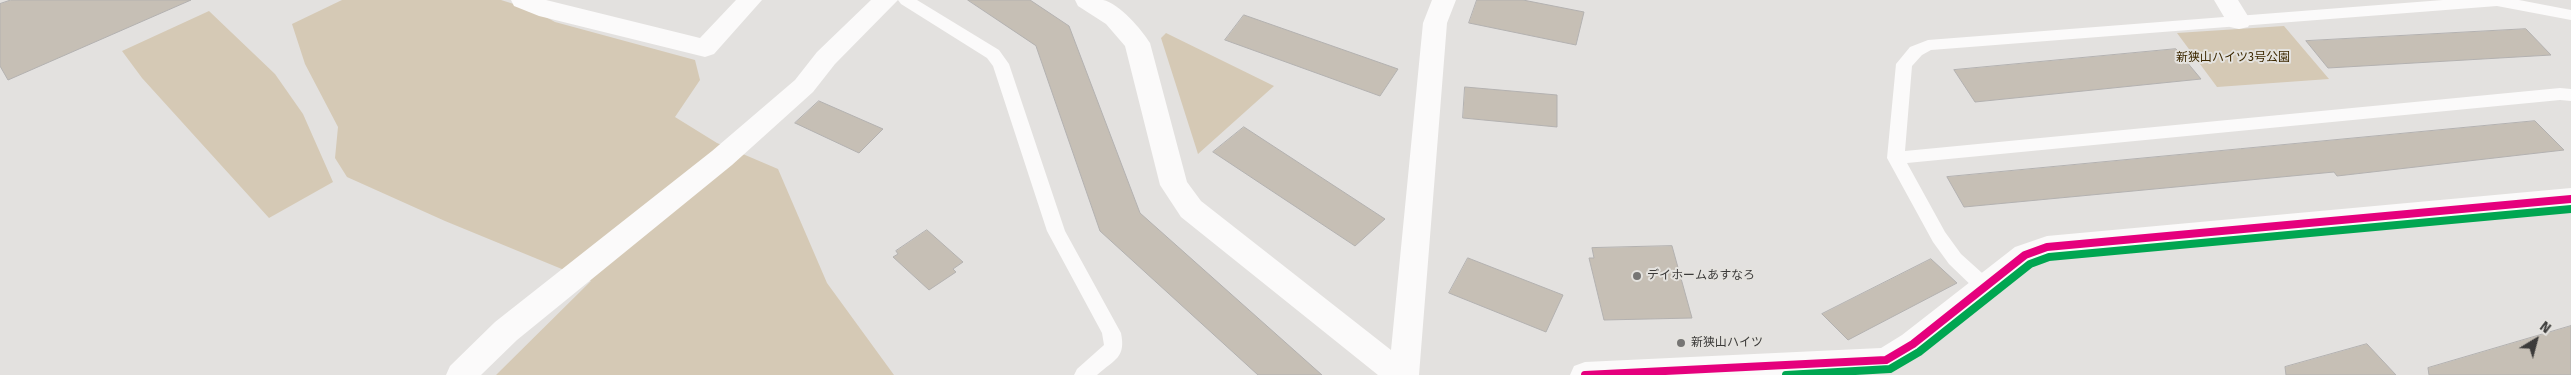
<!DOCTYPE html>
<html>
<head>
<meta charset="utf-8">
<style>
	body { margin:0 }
	#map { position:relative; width:2571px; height:375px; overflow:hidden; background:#e3e1df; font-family:"Fira Sans",sans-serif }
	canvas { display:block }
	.north { position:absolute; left:2511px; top:315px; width:50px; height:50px; -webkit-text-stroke:4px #e4e2de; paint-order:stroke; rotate:37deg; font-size:14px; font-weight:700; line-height:20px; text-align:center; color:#3c3b3a }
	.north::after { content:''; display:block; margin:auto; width:18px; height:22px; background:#3c3b3a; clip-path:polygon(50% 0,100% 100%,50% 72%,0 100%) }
</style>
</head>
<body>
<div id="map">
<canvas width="2571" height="375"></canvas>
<div class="north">N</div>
</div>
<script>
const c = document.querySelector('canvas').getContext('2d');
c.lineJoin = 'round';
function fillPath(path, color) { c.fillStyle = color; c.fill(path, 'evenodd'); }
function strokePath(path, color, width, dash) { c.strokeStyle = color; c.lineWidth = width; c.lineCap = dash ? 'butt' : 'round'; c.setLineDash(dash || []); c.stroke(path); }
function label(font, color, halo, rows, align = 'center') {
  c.font = font + ' "Fira Sans","Noto Sans JP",sans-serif'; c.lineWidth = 4; c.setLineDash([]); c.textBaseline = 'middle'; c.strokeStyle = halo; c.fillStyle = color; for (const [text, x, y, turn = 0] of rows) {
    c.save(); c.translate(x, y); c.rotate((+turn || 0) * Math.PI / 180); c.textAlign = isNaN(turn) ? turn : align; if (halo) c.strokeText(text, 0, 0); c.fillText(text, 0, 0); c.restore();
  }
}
const green = new Path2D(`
	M342,0H501L533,10L555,22L695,60L700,80L675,117L717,143L778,169L827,283L894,375H496L591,281L445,221L347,177L335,158L338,127L305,64L292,24Z
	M209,11L275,74L303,114L333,182L269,218L142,78L122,51Z
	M2284,26L2329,79L2217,87L2177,33Z
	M1166,33L1274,86L1198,154L1161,38Z`);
const building = new Path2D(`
	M11,0H191L8,80L0,66V4Z
	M968,0H1030L1069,26L1140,213L1322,375H1258L1100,231L1036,46Z
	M1477,0H1523L1584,12L1576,45L1469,23Z
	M1244,15L1398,69L1380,96L1225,40Z
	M2526,29L2551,55L2328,68L2306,41Z
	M2176,49L2201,79L1975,102L1954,70Z
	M1465,87L1557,95V127L1463,118Z
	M819,101L883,129L859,153L795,123Z
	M2535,121L2564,150L2337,176L2334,172L1964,207L1947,177Z
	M1244,127L1385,219L1355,246L1213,152Z
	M927,230L963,262L953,269L956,272L929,290L893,257L898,254L896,251Z
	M1672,246L1692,318L1604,320L1589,258H1594L1592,248Z
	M1468,258L1563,295L1546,332L1449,293Z
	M1931,259L1957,283L1848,340L1822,314Z
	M2571,326V375H2429L2428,368Z
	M2367,344L2396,375H2286L2285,367Z`);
const service = new Path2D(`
	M898,0H917L999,50L1009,64L1065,231L1121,333C1126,358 1115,359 1097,375H1074L1077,369L1104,345L1102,333L1047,231L993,66L987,58L901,4Z
	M2443,0H2519L2571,10V20L2497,6L1931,50L1922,55L1912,66L1905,151L2560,88L2571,89V101L2560,100L1907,163L1945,232L1961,254L1991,281L1993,286L1991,291L1984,293L1977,291L1949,264L1933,242L1887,158L1896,64L1910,47L1928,40Z`);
const minor = new Path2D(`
	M511,0H546L700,38L736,0H762L714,54L705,57L539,16L514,6Z
	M871,0H898L835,64L813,92L732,165L517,340L481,375H446L450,366L495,322L712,151L795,80L817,52Z
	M1075,0C1084,0 1094,0 1103,0C1119,3 1142,30 1150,43L1187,182L1201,201L1391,350L1423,23L1432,0H1456L1447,23L1419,375H1378L1181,217L1160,185L1125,46L1106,24L1078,6Z
	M2214,0H2238L2251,21L2248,27L2239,29L2230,27Z
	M2571,188V210L2049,258L2035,263L1924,353L1886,373L1840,375H1570L1574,366L1585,362L1881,348L1902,335L2015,247L2047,236Z`);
const bus1 = new Path2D(`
	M1585,375L1886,360L1913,344L2025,255L2047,247L2571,199`);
const bus2 = new Path2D(`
	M1786,375L1890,369L1919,352L2030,264L2049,257L2571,209`);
const markers = [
	[1637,276,5,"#767574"],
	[1681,343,5,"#767574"]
];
const parkNames = [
	["新狭山ハイツ3号公園",2233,58]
];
const poiNames = [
	["デイホームあすなろ",1647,276],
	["新狭山ハイツ",1691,343]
];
fillPath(green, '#d5c9b5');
fillPath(building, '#c6bfb5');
strokePath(building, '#b3b1b0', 1);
fillPath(service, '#fbfafa');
fillPath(minor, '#fbfafa');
strokePath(bus1, '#e5007d', 8);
strokePath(bus2, '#00a651', 8);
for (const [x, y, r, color] of markers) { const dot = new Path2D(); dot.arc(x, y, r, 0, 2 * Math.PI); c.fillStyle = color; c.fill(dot); strokePath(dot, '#e4e2de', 2); }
label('12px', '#3c2800', '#e4e2de', parkNames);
label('12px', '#3c3b3a', '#e4e2de', poiNames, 'left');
</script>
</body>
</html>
